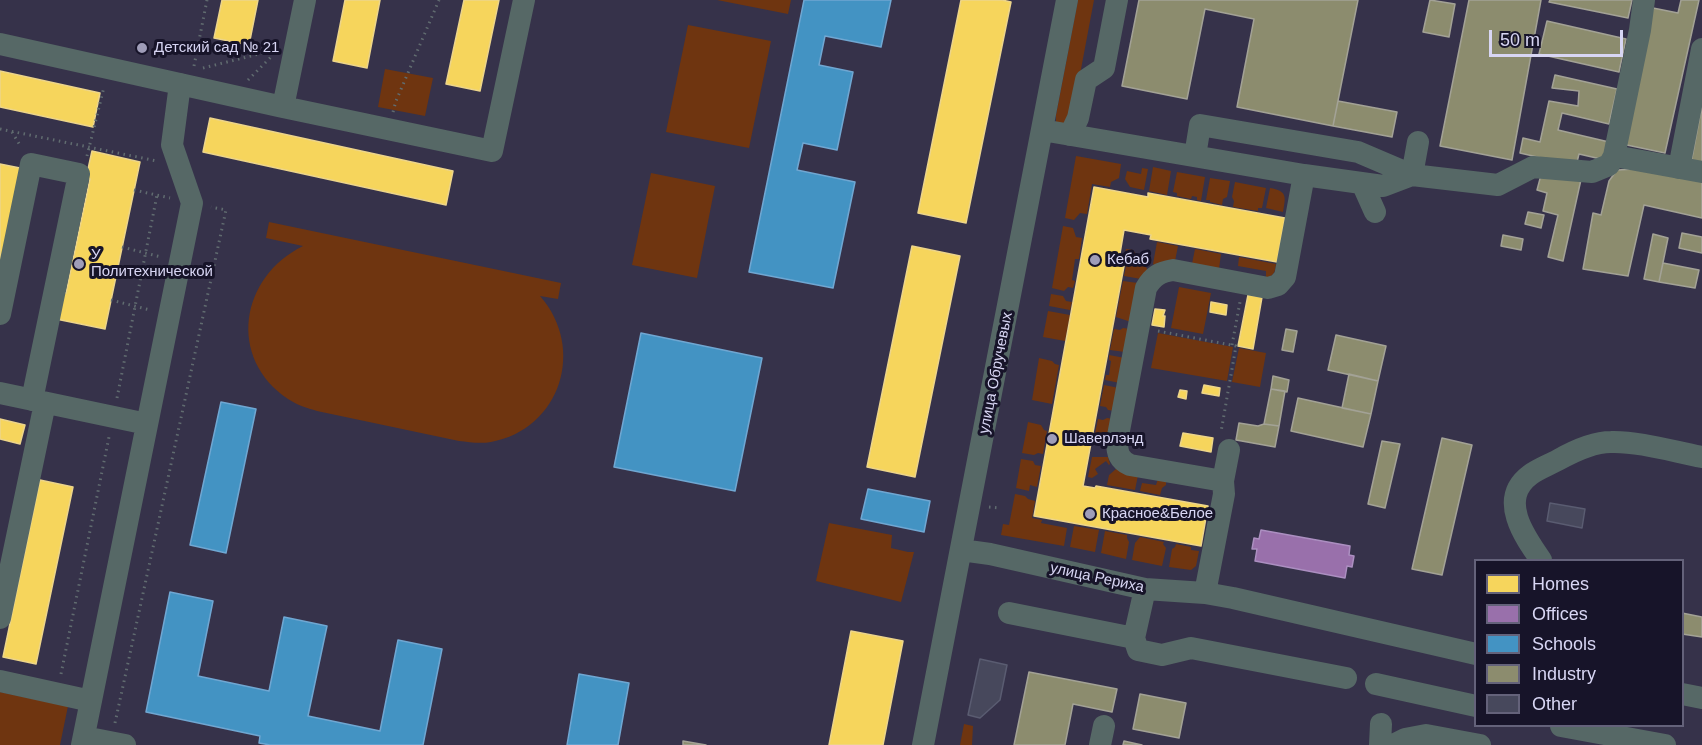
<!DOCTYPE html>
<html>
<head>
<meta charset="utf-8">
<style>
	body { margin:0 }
	#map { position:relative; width:1702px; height:745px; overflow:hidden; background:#36324a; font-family:Helvetica,sans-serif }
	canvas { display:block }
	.legend { position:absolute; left:1474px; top:559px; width:210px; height:168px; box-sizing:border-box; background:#171429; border:2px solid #64627a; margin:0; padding:8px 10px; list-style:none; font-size:18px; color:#d8d6f4 }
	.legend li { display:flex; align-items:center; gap:12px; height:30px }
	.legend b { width:30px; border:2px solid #64627a }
	.scale { position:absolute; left:1489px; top:30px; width:134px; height:27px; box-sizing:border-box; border:3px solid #d8d6f4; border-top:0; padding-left:8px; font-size:18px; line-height:21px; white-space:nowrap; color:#d8d6f4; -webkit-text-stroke:4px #171429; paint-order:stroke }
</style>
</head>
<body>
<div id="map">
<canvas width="1702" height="745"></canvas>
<ul class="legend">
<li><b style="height:16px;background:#f6d55c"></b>Homes</li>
<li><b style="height:16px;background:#9970ab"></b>Offices</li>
<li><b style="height:16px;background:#4393c3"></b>Schools</li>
<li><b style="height:16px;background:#8c8c6e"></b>Industry</li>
<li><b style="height:16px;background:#47485c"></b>Other</li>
</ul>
<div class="scale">50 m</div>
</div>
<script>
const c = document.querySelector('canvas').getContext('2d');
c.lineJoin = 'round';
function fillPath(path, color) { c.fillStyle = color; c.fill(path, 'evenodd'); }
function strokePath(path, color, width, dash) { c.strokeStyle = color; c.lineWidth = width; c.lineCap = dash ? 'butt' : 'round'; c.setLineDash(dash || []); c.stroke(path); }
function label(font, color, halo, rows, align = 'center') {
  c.font = font + ' Helvetica,sans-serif'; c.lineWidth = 6; c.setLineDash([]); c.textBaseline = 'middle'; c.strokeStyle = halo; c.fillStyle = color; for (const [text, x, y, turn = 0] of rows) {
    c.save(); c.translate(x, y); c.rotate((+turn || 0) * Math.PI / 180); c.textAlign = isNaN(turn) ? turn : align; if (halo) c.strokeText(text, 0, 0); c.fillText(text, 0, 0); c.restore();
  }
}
const green = new Path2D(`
	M717,0H791L788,14Z
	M1078,0H1094L1072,117L1064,131L1056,122V115Z
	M688,25L771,41L749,148L666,132Z
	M385,69L433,78L425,116L378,107Z
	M1076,156L1121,164L1119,178L1111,182L1110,187L1092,184L1087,214L1080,213L1074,220L1065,218Z
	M1153,167L1171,171L1167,195L1149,191Z
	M1142,168L1148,169L1144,190L1130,187L1125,179L1127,171L1141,174Z
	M1177,172L1205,177L1201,201L1197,200V197L1192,196L1191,199L1177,196V193L1173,192Z
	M651,173L715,186L697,278L632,265Z
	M1210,178L1230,181L1227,197L1223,199L1222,205L1210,202V200H1206Z
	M1235,182L1266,188L1262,208H1258V211L1233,207L1234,201L1232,197Z
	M1270,188C1287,191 1286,196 1283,212L1266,208Z
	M269,222L561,283L558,299L540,296C586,348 561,429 491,442C480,444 469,442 459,441L317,411C307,408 297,405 288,399C227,358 240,277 303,246L266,238Z
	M1063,226L1073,228L1076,237L1082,238L1079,259H1075L1072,280L1075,281L1073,288L1068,287L1064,291L1052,288Z
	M1157,242L1178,246L1175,261L1155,266L1153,264Z
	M1126,249L1133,250L1148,270L1141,279L1124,276L1127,261L1124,260Z
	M1195,249L1221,254L1219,269L1192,264Z
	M1239,257L1276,264C1275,272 1274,276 1266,278V271L1238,266Z
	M1123,281L1138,283L1131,322L1116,317Z
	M1179,287L1211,293L1203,334L1171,328Z
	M1051,294L1063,296L1066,301L1072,302L1070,310L1049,306Z
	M1048,311L1070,315L1065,341L1043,337Z
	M1123,328L1130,329L1125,352L1110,350L1114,329L1120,330Z
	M1158,333L1233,347L1227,381L1151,368Z
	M1239,348L1266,353L1260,387L1232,382Z
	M1109,355L1125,358L1120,383L1105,380L1106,375H1109L1111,361L1109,360Z
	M1039,358L1052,361L1055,364L1059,365L1052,404L1032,400Z
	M1104,385L1119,388L1115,411L1108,410L1106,407L1100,406Z
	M1107,418L1113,419L1109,441L1094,438L1098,419L1103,420Z
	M1028,422L1041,425L1044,430L1047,431L1043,454L1038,453L1034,455L1022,453Z
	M1092,457H1108L1110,464L1109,465L1106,461L1095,469L1098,474L1092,478L1088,477Z
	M1021,459L1033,461L1035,465L1041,466L1037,487L1030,485L1029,491L1016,488Z
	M1116,469L1138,475L1135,490L1107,485L1109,475Z
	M1158,479L1166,481V485L1162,488L1160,495L1140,491L1142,483L1156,485Z
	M1015,494L1025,496L1028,499L1035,501L1032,518L1042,520L1041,523L1067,528L1064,546L1001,535L1003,524L1009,525Z
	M829,523L892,535L891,548L908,552H914L901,602L816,581Z
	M1074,526L1099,530L1095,552L1070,547Z
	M1105,531L1127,535V538L1129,542L1126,559L1101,553Z
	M1140,537L1164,542L1163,544L1166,548L1162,566L1132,560L1135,543Z
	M1176,544L1191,547V550L1199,551L1196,566L1191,570L1169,567L1172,549L1175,547Z
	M0,692L68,706L60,745H0Z
	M964,724L973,726L972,745H960Z`);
const homes = new Path2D(`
	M222,0H258L249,45L214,38Z
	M345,0H380L367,68L333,61Z
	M464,0H499L480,91L446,84Z
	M961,0H1002L1011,2L966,223L918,213Z
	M0,71L100,93L93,127L0,107Z
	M210,118L453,171L446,205L203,152Z
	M92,151L140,162L105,329L56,319L62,292L66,293L90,179L86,178Z
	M0,164L25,169L0,270Z
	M1094,187L1148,197V193L1285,218L1277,262L1150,239L1151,235L1124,230L1118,265L1124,266L1083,486L1095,488L1096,486L1208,506L1201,546L1034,516Z
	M912,246L960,256L915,477L867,467Z
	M1248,295L1262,297L1253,349L1238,346Z
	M1211,302L1227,305L1226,315L1210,312Z
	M1155,309L1165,310L1163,316H1165L1164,327L1152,325Z
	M1204,385L1220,388L1219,396L1202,393Z
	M1180,390L1187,391L1186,399L1178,397Z
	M0,419L25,425L20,444L0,439Z
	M1183,433L1213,438L1211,452L1180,446Z
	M40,480L73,487L36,664L3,657Z
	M851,631L903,641L883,745H829Z`);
const offices = new Path2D(`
	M1261,530L1350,546L1349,555L1354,556L1352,567L1347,566L1345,578L1255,561L1257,549H1252L1254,538L1259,539Z`);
const schools = new Path2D(`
	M804,0H891L881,47L825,36L819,65L853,72L837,150L803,143L797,170L855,182L833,288L749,272Z
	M641,333L762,358L735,491L614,467Z
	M221,402L256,409L226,553L190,545Z
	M868,489L930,501L924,532L861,519Z
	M170,592L213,601L198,676L269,691L284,617L327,626L308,716L380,731L398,640L442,649L423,745H270L259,743L260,736L146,712Z
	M579,674L629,683L618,745H567Z`);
const industry = new Path2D(`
	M1139,0H1358L1333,126L1237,107L1254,19L1205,9L1187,99L1122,86Z
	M1430,0L1455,4L1449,37L1423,32Z
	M1469,0H1541L1512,160L1440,146Z
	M1550,0H1632L1628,18L1549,2Z
	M1681,0H1699L1665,153L1622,144L1653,8L1678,13Z
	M1547,21L1626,39L1619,72L1539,54Z
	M1555,75L1617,89L1609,124L1562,113L1558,130L1609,142L1605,160L1579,154L1576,166L1520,153L1523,138L1540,142L1549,101L1578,106L1579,91L1552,88Z
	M1338,101L1397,112L1392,137L1333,126Z
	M1702,105V165L1691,163Z
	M1636,169L1702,181V218L1644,205L1628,276L1583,269L1593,213L1601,215L1609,181L1617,170Z
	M1541,175H1582L1563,261L1548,257L1558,215L1543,211L1547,193L1537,190Z
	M1528,212L1544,215L1541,228L1525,224Z
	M1682,233L1702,237V253L1679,248Z
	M1653,234L1668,238L1659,282L1644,279Z
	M1503,235L1523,239L1521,250L1501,246Z
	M1663,263L1699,270L1695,288L1659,282Z
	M1286,329L1297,331L1293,352L1282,350Z
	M1336,335L1386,346L1378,381L1328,370Z
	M1349,374L1378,381L1371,414L1342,408Z
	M1273,376L1289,380L1287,392L1271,389Z
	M1271,389L1285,391L1279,426L1264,424Z
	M1298,398L1371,414L1363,447L1291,431Z
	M1239,423L1258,426L1264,424L1279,426L1275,447L1236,440Z
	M1442,438L1472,445L1442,575L1412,569Z
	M1382,441L1400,444L1385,508L1368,504Z
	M1682,613L1702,617V637L1682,634Z
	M1029,672L1117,689L1112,712L1073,704L1065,745H1014Z
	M1140,694L1186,703L1179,738L1133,729Z
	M683,741L706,745H683Z
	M1124,741L1142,745H1123Z`);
const building = new Path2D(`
	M1550,503L1585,509L1582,528L1547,521Z
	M980,659L1007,665L1000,700L980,718L968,715Z`);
const path = new Path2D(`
	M194,66L207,0
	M203,68L275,50
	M248,80L273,55
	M393,112L396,101L439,0
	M0,129L157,161
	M12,132L21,147
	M87,156L104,87
	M134,190L170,198
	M122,247L161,257
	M111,300L150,310
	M1158,331L1236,346L1221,432
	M1232,345L1240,302
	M117,398L157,195
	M989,507L999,508
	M61,674L109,437
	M115,723L226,210L211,207`);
const minor = new Path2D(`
	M305,0L283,107L492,151L524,0
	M0,44L283,107
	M1042,130L1304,175L1383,186L1412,175L1498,185L1533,167L1592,172L1609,165L1614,156L1640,30L1644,0
	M1070,135L1078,118L1086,80L1104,68L1117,0
	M1195,156L1200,125L1358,152L1412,175L1418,142
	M1614,156L1702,172
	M1679,168L1702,49
	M1362,183L1375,212
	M0,314L31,164L79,174L32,400
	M0,393L147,424
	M1223,481L1229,450
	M961,550L990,554L1145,589L1205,593L1233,598L1476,654
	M1541,560C1524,536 1498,499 1530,475C1538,469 1549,465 1558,460C1574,451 1593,442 1611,442C1638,441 1675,452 1702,457
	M1145,589L1134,638L1138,650L1162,655L1191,648L1346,678
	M1205,593L1224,494L1223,481L1130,465C1119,460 1117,453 1117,441L1146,288C1153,276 1160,272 1173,270L1268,288L1278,285L1285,277L1304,175
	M1009,613L1134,638
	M0,618L45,403
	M0,681L91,701
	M1376,684L1476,706
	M1682,694L1702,698
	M1561,726L1665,745
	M84,737L125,745
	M82,745L192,203L172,145L180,84
	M923,745L1067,0
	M1100,745L1104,726
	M1380,745L1381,724
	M1393,745L1405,739L1426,735L1480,745`);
const markers = [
	[142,48,6,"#9f9db8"],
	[1095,260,6,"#9f9db8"],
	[79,264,6,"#9f9db8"],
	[1052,439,6,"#9f9db8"],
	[1090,514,6,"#9f9db8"]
];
const poiNames = [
	["Детский сад № 21",154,48],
	["У",91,255],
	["Политехнической",91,272],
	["Кебаб",1107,260],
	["Шаверлэнд",1064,439],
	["Красное&Белое",1102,514]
];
const streetNames = [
	["улица Обручевых",996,373,-79],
	["улица Рериха",1097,578,12]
];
fillPath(green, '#6f3510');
fillPath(homes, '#f6d55c');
strokePath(homes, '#edd58a', 1.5);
fillPath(offices, '#9970ab');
strokePath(offices, '#ac8fc1', 1.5);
fillPath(schools, '#4393c3');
strokePath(schools, '#70a7d2', 1.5);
fillPath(industry, '#8c8c6e');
strokePath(industry, '#a3a296', 1.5);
fillPath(building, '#47485c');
strokePath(building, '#5a5c71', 1.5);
strokePath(path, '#616c70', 3, [1.5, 4.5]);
strokePath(minor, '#566866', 22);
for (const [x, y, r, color] of markers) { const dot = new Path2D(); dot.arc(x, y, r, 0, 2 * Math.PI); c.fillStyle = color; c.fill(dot); strokePath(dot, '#171429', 2); }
label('15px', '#d8d6f4', '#171429', poiNames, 'left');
label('15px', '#d8d6f4', '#171429', streetNames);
</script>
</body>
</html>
